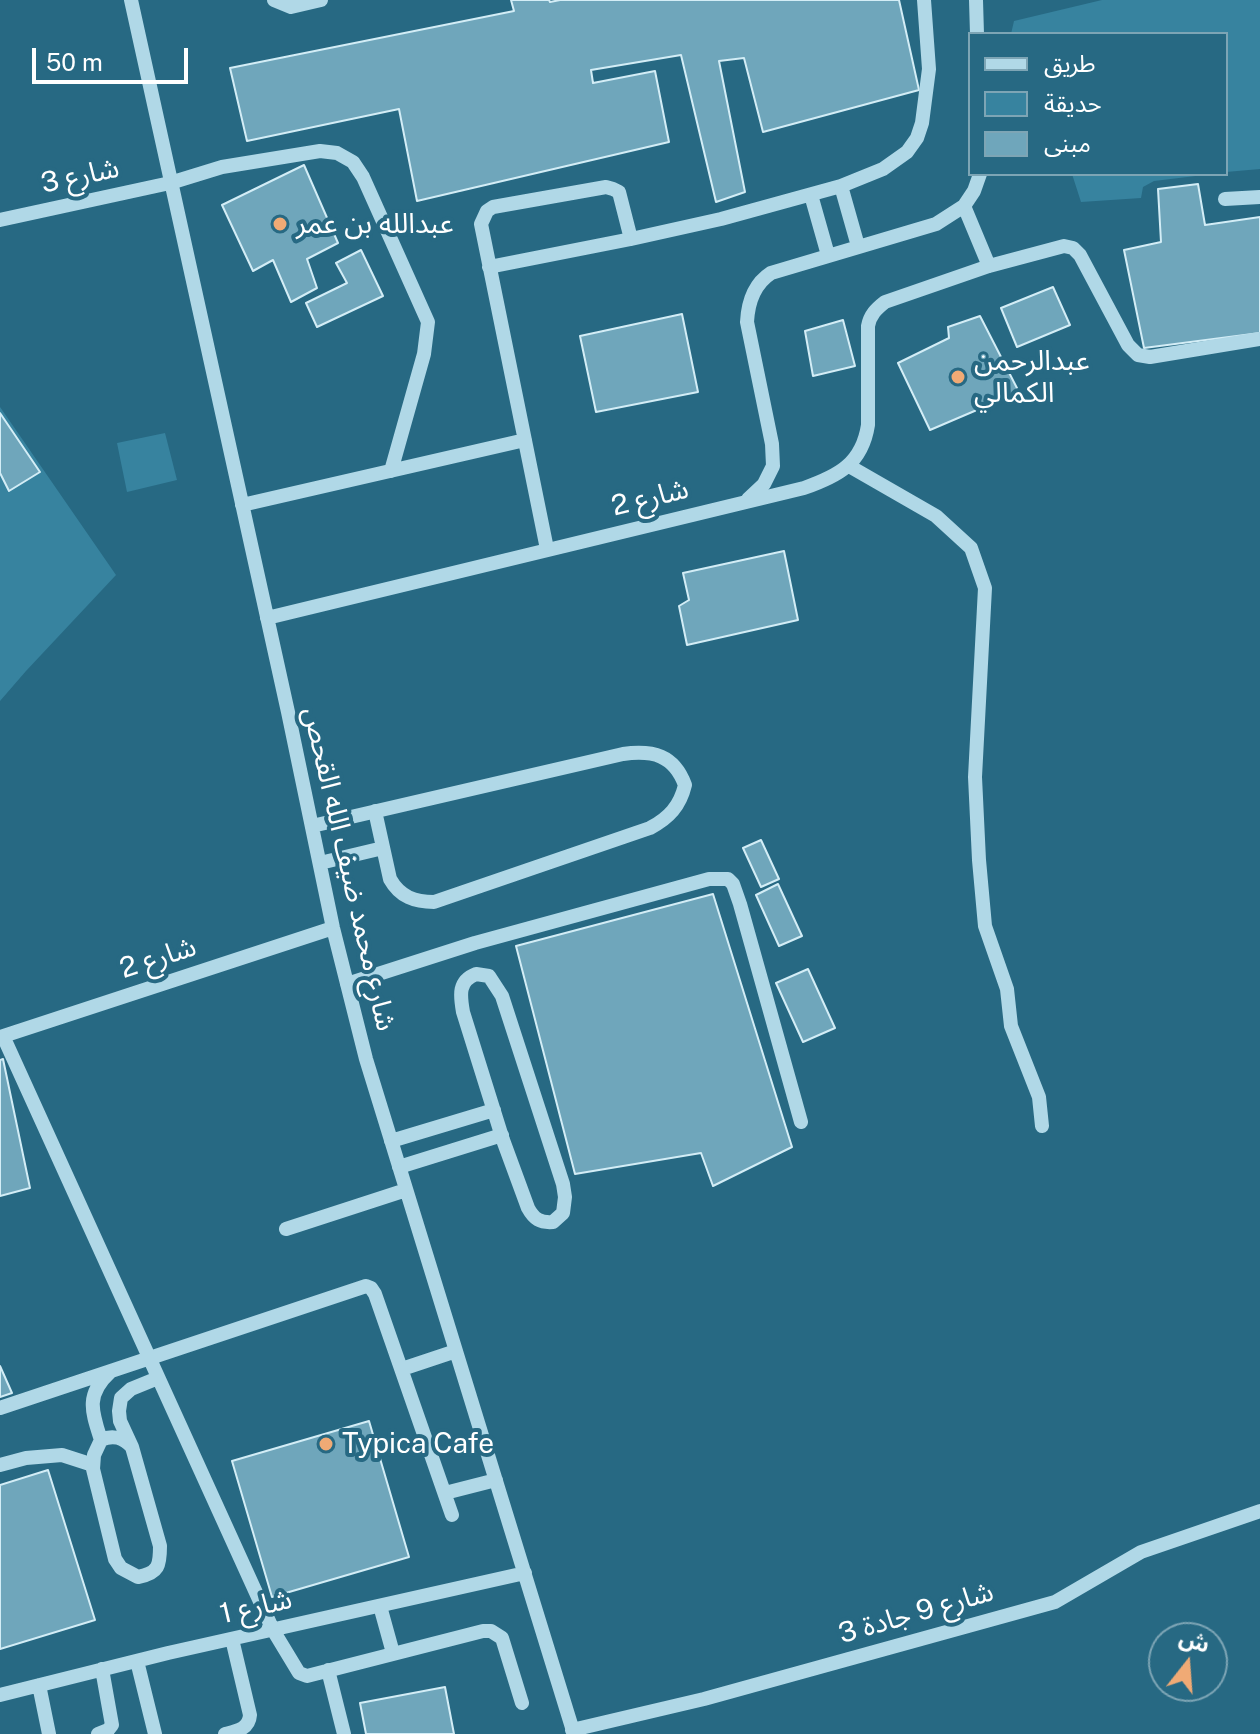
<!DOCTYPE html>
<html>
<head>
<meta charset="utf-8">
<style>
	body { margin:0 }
	#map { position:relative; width:1260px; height:1734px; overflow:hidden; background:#276983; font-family:"Public Sans","Noto Sans Arabic",sans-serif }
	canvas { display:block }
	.legend { position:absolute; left:968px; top:32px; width:260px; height:144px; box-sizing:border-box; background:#276983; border:2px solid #7da5b5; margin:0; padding:10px 14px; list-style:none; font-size:24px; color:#fff }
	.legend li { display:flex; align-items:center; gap:16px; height:40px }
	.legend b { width:40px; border:2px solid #7da5b5 }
	.north { position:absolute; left:1148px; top:1622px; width:80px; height:80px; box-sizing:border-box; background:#276983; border:2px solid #7da5b5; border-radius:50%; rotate:17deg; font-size:22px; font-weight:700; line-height:32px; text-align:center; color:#fff }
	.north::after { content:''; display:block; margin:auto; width:28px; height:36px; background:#f0aa75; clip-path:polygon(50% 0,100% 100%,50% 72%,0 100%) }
	.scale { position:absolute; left:32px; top:48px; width:156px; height:36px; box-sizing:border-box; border:4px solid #fff; border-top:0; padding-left:10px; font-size:24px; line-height:28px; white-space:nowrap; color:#fff; -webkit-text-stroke:6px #276983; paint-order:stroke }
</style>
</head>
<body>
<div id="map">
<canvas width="1260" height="1734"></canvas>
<ul class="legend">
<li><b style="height:10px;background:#b0d8e7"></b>طريق</li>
<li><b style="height:22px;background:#37839f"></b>حديقة</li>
<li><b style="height:22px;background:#6fa6bb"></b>مبنى</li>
</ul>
<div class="north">ش</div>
<div class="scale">50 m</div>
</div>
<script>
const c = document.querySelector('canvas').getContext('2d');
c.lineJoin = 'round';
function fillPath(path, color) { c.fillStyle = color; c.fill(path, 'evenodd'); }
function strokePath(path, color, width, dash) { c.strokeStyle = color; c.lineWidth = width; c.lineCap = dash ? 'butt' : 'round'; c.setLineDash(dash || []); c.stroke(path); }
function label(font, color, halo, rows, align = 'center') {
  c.font = font + ' "Public Sans","Noto Sans Arabic",sans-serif'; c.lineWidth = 8; c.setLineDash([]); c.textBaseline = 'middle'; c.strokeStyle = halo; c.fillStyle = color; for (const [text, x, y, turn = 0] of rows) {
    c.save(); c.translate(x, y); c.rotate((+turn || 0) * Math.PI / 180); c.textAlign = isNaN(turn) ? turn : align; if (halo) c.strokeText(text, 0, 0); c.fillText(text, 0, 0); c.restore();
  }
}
const green = new Path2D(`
	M1102,0H1260V169L1226,172V34H1011L1014,21Z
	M1072,174H1212L1154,181L1143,187L1141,198L1081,202Z
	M0,407L116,575L26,671L0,701Z
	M165,433L177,480L127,492L117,443Z`);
const building = new Path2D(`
	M511,0H549L550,2L560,0H899L919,90L763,132L744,58L719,61L745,192L716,202L681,55L591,70L593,83L655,71L669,142L417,201L399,109L247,141L230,68L514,11Z
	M304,165L338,243L307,259L317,288L291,302L273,260L253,271L222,205Z
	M1198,184L1205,225L1260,217V333L1144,348L1124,250L1161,242L1158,189Z
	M361,250L383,296L317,327L306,303L347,283L336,263Z
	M1053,287L1070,325L1017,347L1001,308Z
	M682,314L698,392L596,412L580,336Z
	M980,316L1019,392L930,430L898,363L949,338L948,327Z
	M843,320L855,366L813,376L805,331Z
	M0,413L40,472L9,491L0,473Z
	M784,551L798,620L687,645L679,606L689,600L683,573Z
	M761,840L779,879L761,887L743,848Z
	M778,884L802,936L779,946L756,895Z
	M713,894L792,1147L713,1186L701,1153L575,1174L516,946Z
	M808,969L835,1028L803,1042L776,983Z
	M3,1059L30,1188L0,1196V1060Z
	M0,1366L12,1393L0,1397Z
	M369,1421L409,1557L272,1597L232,1461Z
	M48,1470L95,1620L0,1649V1485Z
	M445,1687L454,1734H366L360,1703Z`);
const minor = new Path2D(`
	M131,0L288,712L333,928L366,1059L574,1734
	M274,0L291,7L321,0
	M976,0L977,34
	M841,186L858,246
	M811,195L828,255
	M1225,199L1260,197
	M964,206L989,266
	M0,220L170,183L222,167L320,151L337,153L353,162L363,177L428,322L424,354L391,471
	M489,267L631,239L721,219L841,186L883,169L907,152L917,138L922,123L929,69L924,0
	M849,466L936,516L971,548L985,588L975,777L979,860L985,926L1007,989L1011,1026L1039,1097L1042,1126
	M748,499L764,484L773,466L772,444L747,322C748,303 754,284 771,273L936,224L964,206L974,191L980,174
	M242,505L525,440
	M547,549L481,224L487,211L493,207L606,187L613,189L619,192L631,239
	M267,618L804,488C838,476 862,464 868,425V326C870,315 876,309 885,302L989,266L1064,246L1073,248L1080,255L1128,345L1138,355L1150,357L1260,339
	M312,826L623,754C653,750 674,755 685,785C680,806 669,818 650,828L434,902C415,902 400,897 390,879L375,811
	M320,863L383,848
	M476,974L489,976L502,996L563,1184L565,1197L563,1213L553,1222C540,1223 534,1219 528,1208L503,1140L463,1012C460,995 458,981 476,974Z
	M347,984L475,943L709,879H728L733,884L740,904L801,1122
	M3,1036L273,1630L299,1673L307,1676L483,1631H491L502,1638L522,1703
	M0,1037L333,928
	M391,1141L494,1110
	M399,1167L502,1135
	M286,1229L406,1190
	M402,1369L456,1351
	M0,1408L366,1286L371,1288L375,1294L452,1515
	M101,1440C92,1412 85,1395 110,1372
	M132,1447C123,1438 114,1434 101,1440L94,1455L93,1469L115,1559L121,1568L138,1577C159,1573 160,1565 160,1546L132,1447L120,1421L119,1411L121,1398L131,1389L158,1378
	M0,1465L26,1458L62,1455L93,1465
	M445,1493L496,1480
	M380,1606L393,1653
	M137,1661L155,1734
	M328,1670L344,1734
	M39,1685L49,1734
	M0,1695L168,1653L525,1573
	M572,1730L704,1699L1055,1602L1141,1552L1260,1511
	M98,1734L108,1730L112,1725L102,1669
	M225,1734C237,1731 249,1729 250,1715L232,1639`);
const markers = [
	[280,224,8,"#f0aa75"],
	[958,377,8,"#f0aa75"],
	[326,1444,8,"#f0aa75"]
];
const streetNames = [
	["شارع 3",80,176,-12],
	["شارع 2",650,498,-14],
	["شارع محمد ضيف الله القحص",349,869,77],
	["شارع 2",158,958,-18],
	["شارع 1",256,1607,-13],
	["شارع 9 جادة 3",916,1613,-16]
];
const poiNames = [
	["عبدالله بن عمر",296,224],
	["عبدالرحمن",974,361],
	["الكمالي",974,393],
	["Typica Cafe",342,1444]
];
fillPath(green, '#37839f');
fillPath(building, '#6fa6bb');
strokePath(building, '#d3edf6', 2);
strokePath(minor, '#b0d8e7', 14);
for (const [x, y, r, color] of markers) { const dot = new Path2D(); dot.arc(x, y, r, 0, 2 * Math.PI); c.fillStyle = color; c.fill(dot); strokePath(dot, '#276983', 3); }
label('28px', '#fff', '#276983', streetNames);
label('28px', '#fff', '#276983', poiNames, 'left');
</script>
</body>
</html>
